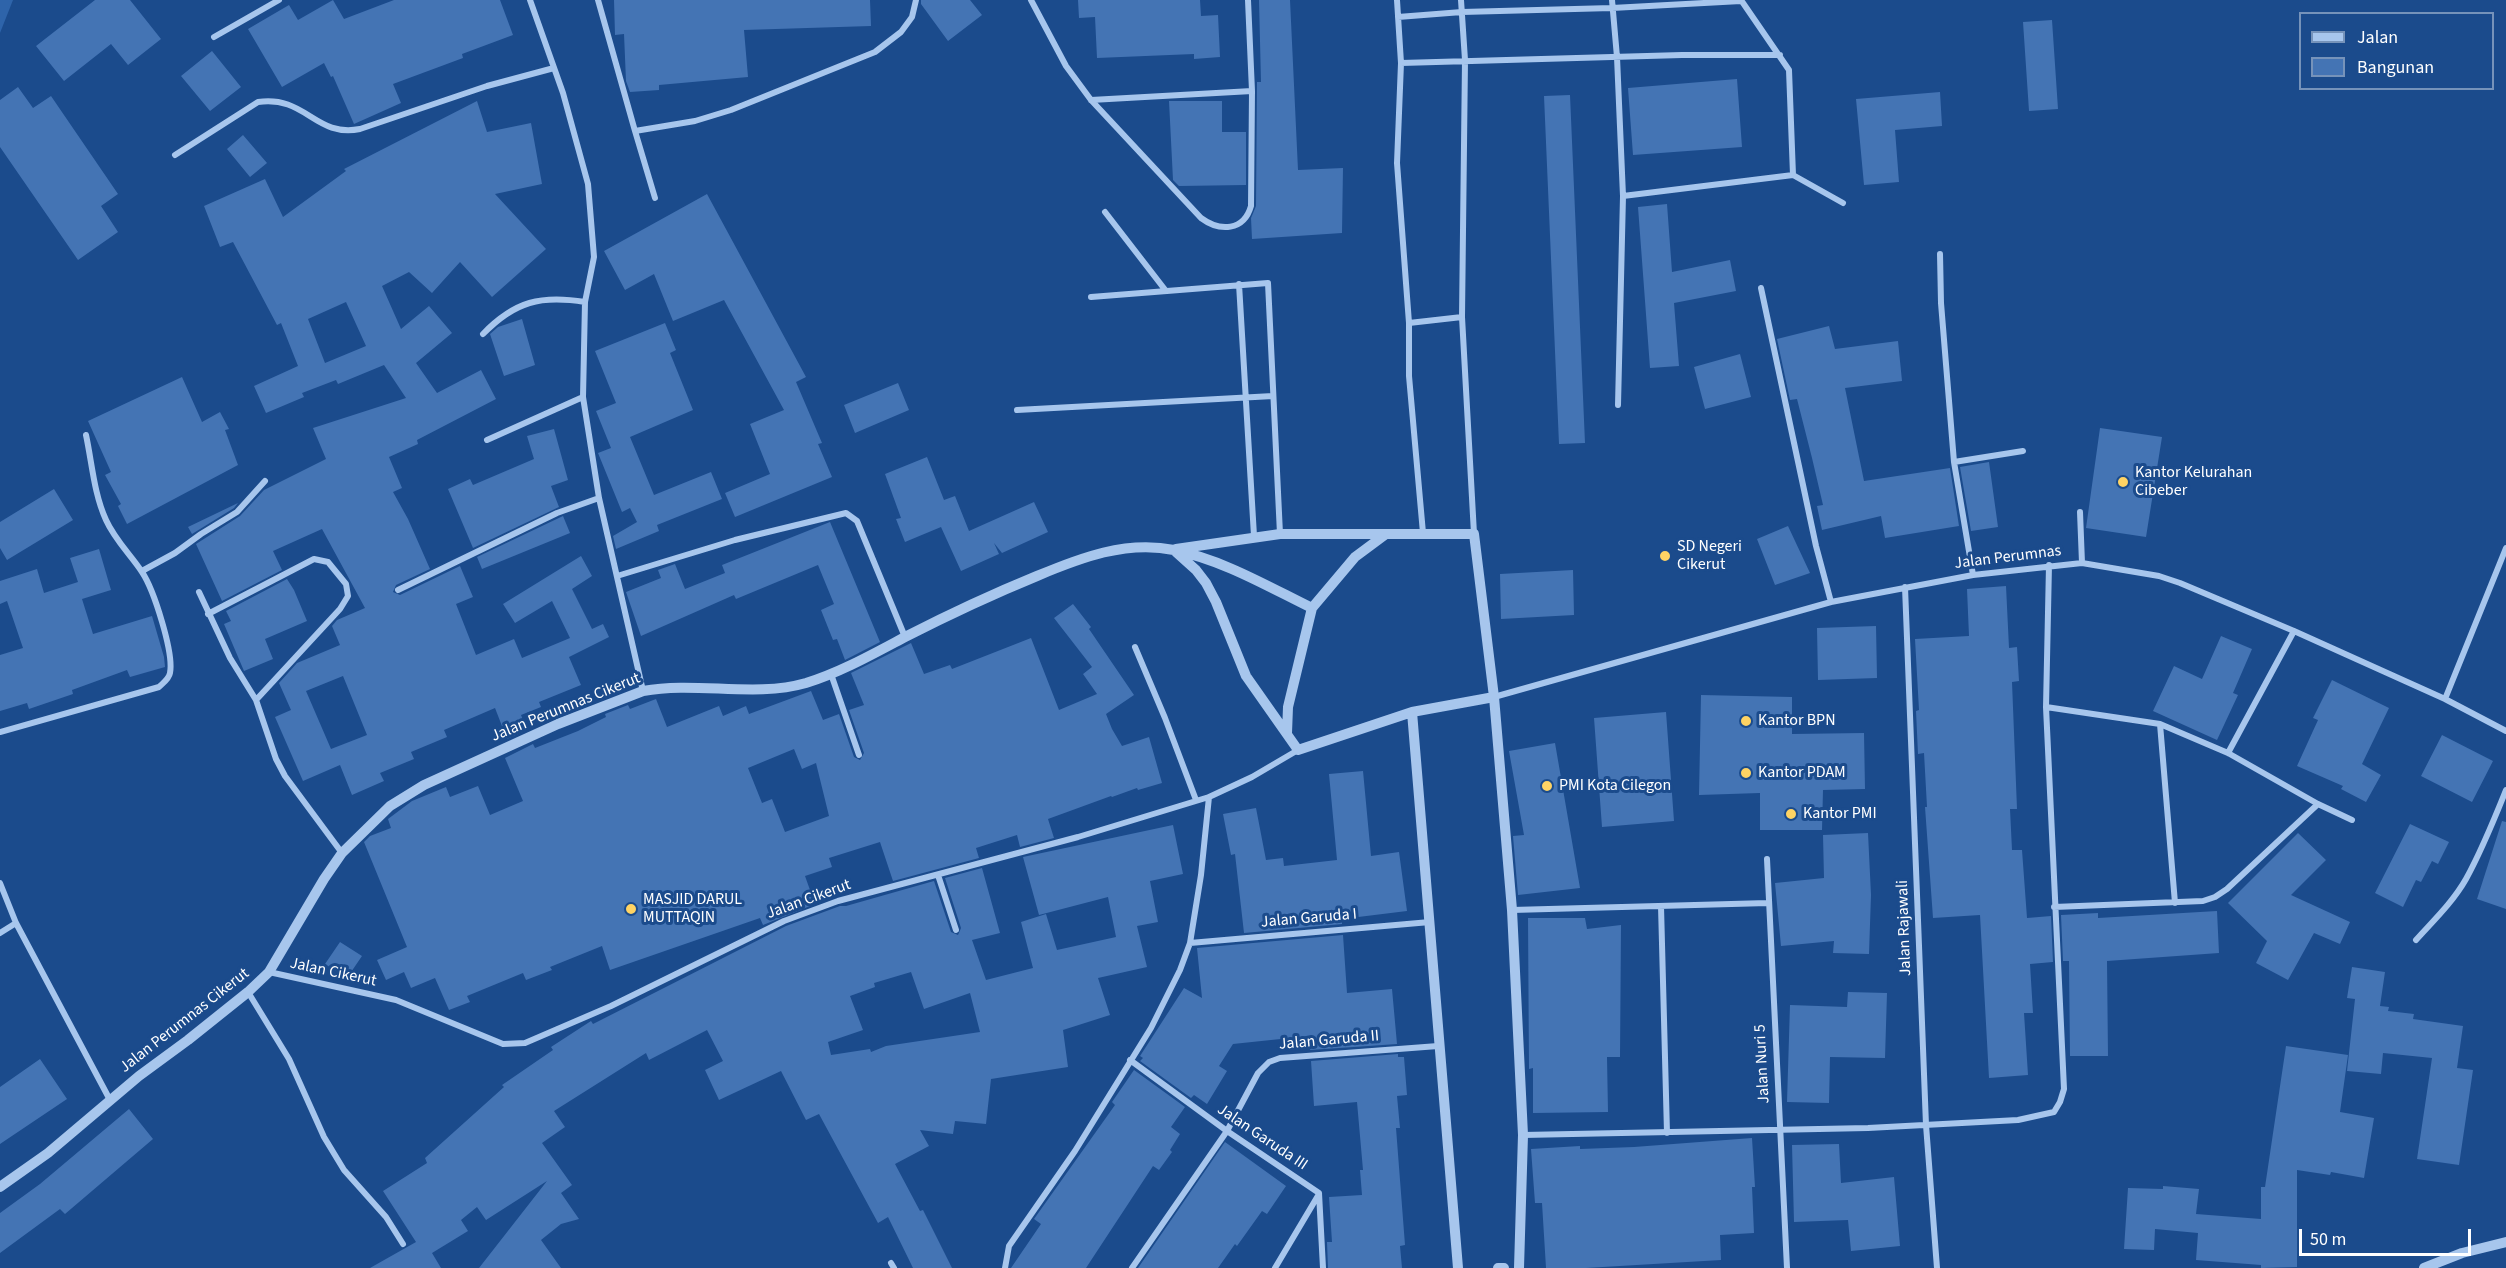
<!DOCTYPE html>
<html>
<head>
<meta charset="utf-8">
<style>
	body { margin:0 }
	#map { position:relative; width:2506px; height:1268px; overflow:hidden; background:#1b4b8c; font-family:"Source Sans 3",sans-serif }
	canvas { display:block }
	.legend { position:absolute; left:2299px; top:12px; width:195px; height:78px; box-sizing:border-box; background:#1b4b8c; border:2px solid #7693ba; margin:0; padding:8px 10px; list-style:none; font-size:18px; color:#fff }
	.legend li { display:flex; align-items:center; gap:12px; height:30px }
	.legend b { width:30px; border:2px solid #7693ba }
	.scale { position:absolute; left:2299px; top:1229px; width:172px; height:27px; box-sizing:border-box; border:3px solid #fff; border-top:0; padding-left:8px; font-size:18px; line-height:21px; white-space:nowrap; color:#fff; -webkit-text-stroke:4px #1b4b8c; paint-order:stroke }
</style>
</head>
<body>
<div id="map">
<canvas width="2506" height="1268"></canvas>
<ul class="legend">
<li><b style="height:8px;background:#a7c6ed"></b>Jalan</li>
<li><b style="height:16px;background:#4474b4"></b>Bangunan</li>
</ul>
<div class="scale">50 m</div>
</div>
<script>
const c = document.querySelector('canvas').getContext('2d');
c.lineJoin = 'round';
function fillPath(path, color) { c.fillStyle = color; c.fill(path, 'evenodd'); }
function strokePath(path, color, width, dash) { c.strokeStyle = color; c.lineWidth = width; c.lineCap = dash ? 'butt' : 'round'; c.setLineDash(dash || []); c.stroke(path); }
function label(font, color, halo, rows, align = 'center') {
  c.font = font + ' "Source Sans 3",sans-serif'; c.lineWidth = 6; c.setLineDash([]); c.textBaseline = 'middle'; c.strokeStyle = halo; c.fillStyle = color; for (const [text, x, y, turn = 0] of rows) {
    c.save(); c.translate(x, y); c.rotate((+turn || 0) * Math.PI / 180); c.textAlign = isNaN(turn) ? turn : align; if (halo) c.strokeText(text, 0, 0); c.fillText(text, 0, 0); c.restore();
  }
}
const green = new Path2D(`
	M0,0H13L0,33Z`);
const building = new Path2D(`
	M95,0H130L161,39L128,65L111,44L64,81L36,46Z
	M333,0L344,19L394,0H500L513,35L462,54L463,58L393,84L401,103L354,124L333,76L331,77L324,63L282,87L248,29L289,5L298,20Z
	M614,0H870L871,26L744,30L748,77L659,85V90L630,92L626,81L624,34L615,35Z
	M921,0H970L982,15L948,41L921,4Z
	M1078,0H1200L1201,16L1218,15L1220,57L1194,59V54L1097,58L1095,17L1079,18Z
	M1259,0H1290L1298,170L1343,168L1342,233L1252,239L1251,218L1256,206L1257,82H1261Z
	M2052,20L2058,109L2029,111L2023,22Z
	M212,51L241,87L210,111L181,76Z
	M1737,79L1742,147L1633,155L1628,88Z
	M18,87L33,108L51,96L118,194L101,206L118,232L78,260L0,147V100Z
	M1940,92L1942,126L1895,130L1899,182L1864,185L1856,99Z
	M1570,95L1585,443L1559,444L1544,96Z
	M477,101L487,132L531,123L542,184L495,194L546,249L492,297L460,262L432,293L409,272L382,286L401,329L429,306L452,333L416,363L437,393L481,370L496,399L417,440L418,444L389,457L402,488L393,492L408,519L430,569L396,585L393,592L400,595L460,566L473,597L456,604L476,655L514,639L522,658L570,638L552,601L515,623L503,604L581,556L592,576L572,589L592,629L603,624L609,637L569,657L581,685L539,702L541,707L521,715L527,730L507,739L495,708L444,730L447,737L411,752L414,759L380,773L384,781L352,795L340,765L303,781L275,717L291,710L279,683L297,663L340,645L332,626L337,620L365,608L322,529L273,551L282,570L222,601L196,544L240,516L264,490L326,459L313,428L406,398L384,365L338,384L336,380L302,393L304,397L266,413L254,386L298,366L281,323L277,325L233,242L220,247L204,206L265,179L283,217L346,171L344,169ZM346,302L366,346L325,363L308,319ZM343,676L367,735L331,749L306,691Z
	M1169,101H1222V132H1246V185L1179,186L1173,180Z
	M243,135L267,163L250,177L227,149Z
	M707,194L806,377L796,382L822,443L818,444L832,477L735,517L725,493L770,474L750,424L784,410L724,300L673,321L654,274L625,290L604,251Z
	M1667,204L1672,272L1730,260L1736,291L1674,303L1679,366L1650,368L1638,207Z
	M522,319L535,365L504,376L490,334L498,327Z
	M665,323L676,350L670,353L693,410L630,437L654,495L711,472L722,499L657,525L659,531L616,549L613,536L637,522L630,508L622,512L598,453L611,448L596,411L616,403L595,351Z
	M1829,326L1835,349L1898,341L1902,381L1845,388L1864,481L1950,468L1959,526L1885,538L1881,516L1822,530L1817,506L1823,505L1812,458L1797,399L1790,400L1777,339Z
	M1740,354L1751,397L1705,409L1694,367Z
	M182,377L202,422L220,412L229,429L225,430L238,465L127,524L118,506L121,504L105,475L111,472L88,421Z
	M898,383L909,410L855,433L844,405Z
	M2100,428L2162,437L2146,537L2086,528Z
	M554,429L568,480L551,486L559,507L473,548L448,489L470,479L473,485L534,459L527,436Z
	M927,457L944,500L955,496L969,531L1034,502L1048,532L1002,553L994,543L999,554L961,571L941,527L905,542L896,519L901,518L885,474Z
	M1989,462L1998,527L1971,531L1960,467Z
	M54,489L73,520L7,560L0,548V522Z
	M238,503L234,508L192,534L188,527Z
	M563,516L570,533L482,569L477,557Z
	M830,522L880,642L845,660L837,639L833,640L821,610L834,604L818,565L736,599L734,595L641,636L626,592L661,578L658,570L675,564L685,589L725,573L722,565Z
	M1788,526L1810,573L1775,585L1757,539Z
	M99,549L111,590L82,599L93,634L152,616L164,657L165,667L130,677L127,670L72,690L73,694L29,709L27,703L0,711V655L23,648L7,601L0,604V581L37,569L44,593L78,582L70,558Z
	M1573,570L1574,615L1501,619L1500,574Z
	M287,579L294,590L307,621L265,639L273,659L244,671L224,624L231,621L226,611Z
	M2006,586L2009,648L2017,647L2019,681L2012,682L2017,809H2010L2012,850H2022L2027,918L2051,916L2053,962L2030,964L2033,1013H2024L2028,1075L1989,1078L1980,915L1933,918L1925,807H1927L1924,753L1918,754L1916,711L1919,710L1915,639L1969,636L1967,589Z
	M1073,604L1091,627L1089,629L1134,695L1106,714L1112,729L1122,746L1149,737L1162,783L1138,790L1137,788L1112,797L1111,796L1048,819L1054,838L1020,847L1017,835L976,848L979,858L893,881L880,842L829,858L832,867L805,876L815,904L763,925L760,918L610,970L602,946L550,967L552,970L526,980L523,973L467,996L470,1002L449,1010L435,978L411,988L404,972L386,980L377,960L407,947L364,842L370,836L391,828L388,819L412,801L446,787L450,797L478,786L490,815L523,801L505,758L533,744L535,748L578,731L606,717L605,714L628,705L630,709L656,699L667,727L719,706L723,716L746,706L749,714L811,691L823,720L839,714L854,757L860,760L864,753L849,710L864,705L851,673L911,643L924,674L950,665L952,669L1031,638L1059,710L1097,694L1083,674L1092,667L1054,618ZM794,749L802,769L816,763L829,816L785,832L772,799L762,803L748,768Z
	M1876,626L1877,678L1818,680L1817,628Z
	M2221,636L2252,649L2233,693L2238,695L2217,740L2153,711L2174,666L2202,679Z
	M2332,680L2389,708L2362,764L2381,775L2366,802L2341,789L2343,786L2297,766L2318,720L2313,718Z
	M1701,695L1792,697V734L1864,733L1865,789L1823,790L1822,830H1760V793L1699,795Z
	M1666,712L1674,821L1602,827L1594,718Z
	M2442,735L2493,761L2472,802L2421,776Z
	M1555,743L1580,888L1518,895L1513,836L1524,835L1509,751Z
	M1363,771L1371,856L1399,852L1407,911L1342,919V924L1244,933L1235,854L1231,855L1223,814L1256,808L1266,860L1283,858L1284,866L1337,860L1329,774Z
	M2502,821L2506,822V909L2477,899Z
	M2410,824L2449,842L2438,864L2432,861L2421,882L2416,880L2403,907L2375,893Z
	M1173,825L1183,874L1150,881L1158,922L1137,926L1147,967L1098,978L1110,1015L1063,1030L1068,1067L991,1079L986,1124L955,1121L953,1134L920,1130L929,1146L895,1164L920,1211L923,1210L952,1268H913L888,1217L878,1223L819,1114L806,1120L781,1071L719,1100L705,1070L723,1061L707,1030L649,1060L646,1053L554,1111L565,1127L542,1143L572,1185L561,1193L579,1219L561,1224L541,1240L561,1268H479L547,1181L486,1220L477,1207L461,1220L468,1231L432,1253L441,1268H370L416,1242L383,1191L427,1163L425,1158L504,1087L502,1085L553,1050L551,1047L591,1021L593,1024L786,926L840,906H846L934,881L951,932L958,935L961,928L945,878L982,868L1000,933L972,940L986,980L1033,968L1021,922L1046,914L1057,950L1116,937L1108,897L1039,915L1023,857ZM911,972L924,1009L970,993L980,1032L886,1046L871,1052L870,1049L831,1055L828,1042L863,1030L850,996L875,987L874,983Z
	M1868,833L1871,895L1869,954L1833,953L1834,941L1781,946L1775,883L1824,878L1823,835Z
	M2298,833L2326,860L2291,895L2350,922L2340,944L2314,933L2288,980L2256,963L2267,941L2228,903Z
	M2217,911L2219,953L2107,961L2108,1056H2070L2069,961H2063L2061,915L2098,913V918Z
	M1528,918H1585L1587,929L1621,925L1620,1057H1607L1608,1112L1533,1113V1068L1529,1069Z
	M1343,935L1347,993L1392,989L1397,1044L1310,1050L1309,1036L1233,1044L1219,1066L1227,1071L1207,1104L1194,1095L1191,1098L1140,1061L1143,1058L1140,1056L1184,988L1202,998L1197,948Z
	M340,942L362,956L347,978L325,964Z
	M2352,967L2385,972L2380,1006L2389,1007L2388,1011L2414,1014L2413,1019L2463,1026L2457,1068L2473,1070L2459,1165L2417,1159L2432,1058L2383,1053L2381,1074L2347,1071L2355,999L2347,998Z
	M1848,992L1887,993L1885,1058L1830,1057L1829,1103L1787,1102L1790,1005L1847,1007Z
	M2286,1046L2348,1055L2340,1112L2374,1118L2364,1178L2331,1172L2330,1175L2297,1170V1267L2261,1268V1265L2196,1260L2198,1233L2155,1229L2154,1250L2124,1249L2128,1188L2163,1189V1186L2199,1189L2196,1214L2261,1219V1187H2265Z
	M1398,1054V1057H1404L1407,1095L1397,1096L1400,1128H1396L1405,1245L1400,1246L1402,1268H1328L1327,1242H1332L1329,1197L1362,1195L1360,1170H1363L1357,1102L1314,1106L1311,1061Z
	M40,1059L67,1099L0,1144V1087Z
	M1134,1070L1185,1107L1171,1127L1180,1134L1170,1150L1172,1152L1159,1170L1153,1166L1086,1268H1011L1041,1224L1034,1219L1115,1105L1112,1102Z
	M129,1109L153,1139L65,1214L60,1209L0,1253V1213L40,1184Z
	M1752,1138L1755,1187H1752L1754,1233L1720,1235L1721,1260L1586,1268H1546L1542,1203H1535L1531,1149L1580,1146V1149L1634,1147Z
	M1225,1142L1286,1186L1267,1214L1262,1211L1237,1246L1235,1244L1218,1268H1138Z
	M1839,1144L1841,1183L1894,1177L1900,1246L1851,1251L1848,1220L1794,1222L1792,1145Z`);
const minor = new Path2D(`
	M530,0L563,93L588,184L594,257L585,302L583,397L599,498L643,691
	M598,0L635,131L695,121L731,110L875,52L901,32L912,17L916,0
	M1031,0L1066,66L1091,100L1201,218C1220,232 1244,231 1251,206L1252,91L1248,0
	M1397,0L1401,63L1397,163L1409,323V376L1423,533
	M1461,0L1465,60L1462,317L1474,534
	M1612,0L1617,57L1623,196L1618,405
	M1741,0L1789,70L1793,175L1843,203
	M1398,17L1462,12L1612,8L1741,1
	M214,37L279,0
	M1401,63L1682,55H1780
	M1091,100L1252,91
	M635,131L655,198
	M175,155L258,102C306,95 315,138 360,129L487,86L554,68
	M1623,196L1793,175
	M1105,212L1166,291
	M1940,254L1941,303L1954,462L1973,575
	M1239,284L1254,536
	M1761,288L1816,546L1831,602
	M1091,297L1268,283L1280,534
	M1409,323L1462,317
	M483,334C515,301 541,295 585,302
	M1017,410L1273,396
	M487,440L583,397
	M1954,462L2023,451
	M2080,512L2082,563
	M142,571L175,553L201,534L237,512L265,481
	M617,576L735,540L846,513L857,521L905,637
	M1905,587L1926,1125L1937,1268
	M398,590L557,513L599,498
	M199,592L230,658L256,700L276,759L285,776L342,853
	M208,614L314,559L328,562L346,584L348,596L340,609L256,700
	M1135,647L1165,718L1196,800
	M831,674L859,755
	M1494,697L1831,602L1973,575L2082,563L2159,576L2180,583L2294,631L2445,699L2506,731
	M2445,699L2506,548
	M2046,707L2160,724L2228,753L2318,804L2352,820
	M2160,724L2175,903
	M0,732L159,687C163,683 169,679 170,673C174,653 154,590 142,572C130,554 115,540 106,520C94,494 92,463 86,435
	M2228,753L2294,631
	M1767,859L1787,1268
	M938,875L956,930
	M0,883L16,923L110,1100
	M1661,906L1667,1133
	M2054,907L2203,901L2215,897L2227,889L2318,804
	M1512,910L1768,903
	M0,933L16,923
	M2416,940C2433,921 2453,902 2466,879C2482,850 2494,820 2506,790
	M1190,943L1430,922
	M269,972L396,1000L503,1044L525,1043L611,1006L784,921L838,901L1078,837L1209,797L1252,777L1298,750
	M248,992L289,1059L324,1137L344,1170L386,1217L403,1244
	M1130,1060L1227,1131L1319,1193L1323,1268
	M1523,1135L1868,1128L2018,1120L2054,1112L2060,1102L2064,1089L2046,707L2049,565
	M891,1263L894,1268
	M1005,1268L1009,1246L1075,1151L1151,1028L1180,970L1190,943L1201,875L1209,797
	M1132,1268L1227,1131L1258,1073L1269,1062L1280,1058L1438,1046
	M1275,1268L1319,1194`);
const tertiary = new Path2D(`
	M1176,549L1280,534H1386
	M1176,552L1196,570L1206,583L1216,602L1246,676L1298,750L1412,712L1494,697
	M1412,712L1458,1268
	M1287,733L1288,707L1312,608L1355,557L1386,534H1474L1494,697L1512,910L1523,1135L1519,1268
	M0,1187L48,1153L139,1076L188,1040L248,992L269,972L324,879L342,853L390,806L424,785L558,724L643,691C697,681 754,698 806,683C841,672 873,654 905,637C948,615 993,594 1037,576C1080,558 1126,540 1174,550C1223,560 1267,586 1312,608
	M1498,1268H1504
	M2424,1268L2462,1253L2506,1242`);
const markers = [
	[2123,482,6,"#fed364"],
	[1665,556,6,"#fed364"],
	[1746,721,6,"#fed364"],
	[1746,773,6,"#fed364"],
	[1547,786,6,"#fed364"],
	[1791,814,6,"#fed364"],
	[631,909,6,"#fed364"]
];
const poiNames = [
	["Kantor Kelurahan",2135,473],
	["Cibeber",2135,491],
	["SD Negeri",1677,547],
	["Cikerut",1677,565],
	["Kantor BPN",1758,721],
	["Kantor PDAM",1758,773],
	["PMI Kota Cilegon",1559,786],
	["Kantor PMI",1803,814],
	["MASJID DARUL",643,900],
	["MUTTAQIN",643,918]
];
const streetNames = [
	["Jalan Perumnas",2008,558,-7],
	["Jalan Perumnas Cikerut",566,708,-22],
	["Jalan Cikerut",809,900,-20],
	["Jalan Garuda I",1309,919,-5],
	["Jalan Rajawali",1905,928,-92],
	["Jalan Cikerut",333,973,12],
	["Jalan Perumnas Cikerut",185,1021,-38],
	["Jalan Garuda II",1329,1041,-5],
	["Jalan Nuri 5",1763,1064,-93],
	["Jalan Garuda III",1262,1138,34]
];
fillPath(green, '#2e64aa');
fillPath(building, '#4474b4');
strokePath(minor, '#a7c6ed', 6);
strokePath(tertiary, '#a7c6ed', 10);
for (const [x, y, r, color] of markers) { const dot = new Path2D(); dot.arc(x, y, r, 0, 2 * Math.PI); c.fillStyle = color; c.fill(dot); strokePath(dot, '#1b4b8c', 2); }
label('16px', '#fff', '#1b4b8c', poiNames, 'left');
label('16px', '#fff', '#1b4b8c', streetNames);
</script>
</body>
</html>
